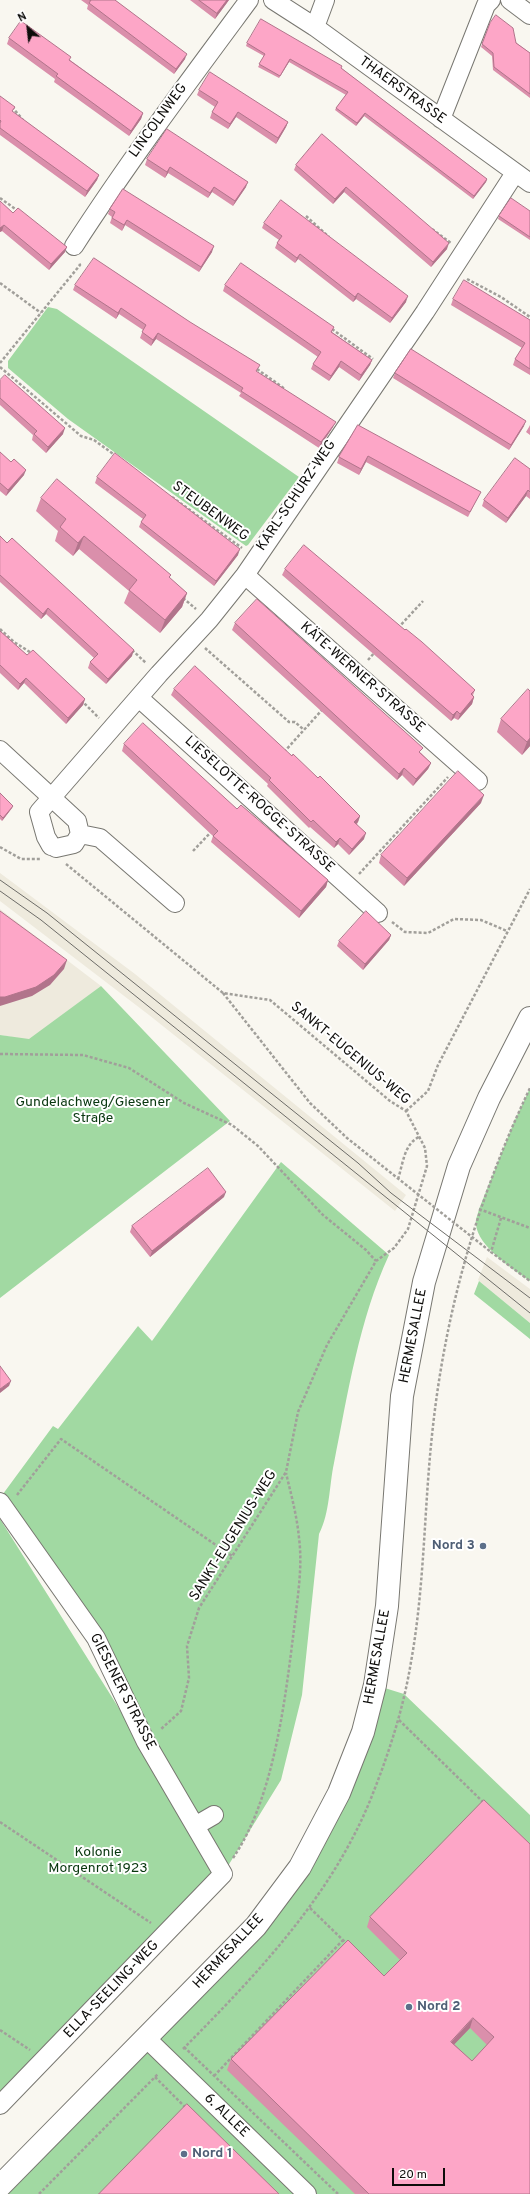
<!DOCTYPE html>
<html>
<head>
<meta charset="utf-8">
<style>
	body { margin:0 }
	#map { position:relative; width:530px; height:2194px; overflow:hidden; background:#f9f7f0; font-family:Overpass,sans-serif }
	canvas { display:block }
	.north { position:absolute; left:8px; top:8px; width:40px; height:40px; -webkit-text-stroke:3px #fff; paint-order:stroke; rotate:332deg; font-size:11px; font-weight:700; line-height:16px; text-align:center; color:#0d0c0a }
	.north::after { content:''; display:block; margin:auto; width:14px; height:18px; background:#0d0c0a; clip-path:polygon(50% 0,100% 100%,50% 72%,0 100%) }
	.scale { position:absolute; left:392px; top:2168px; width:53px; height:18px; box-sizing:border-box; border:2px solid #0d0c0a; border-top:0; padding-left:5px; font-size:12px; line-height:14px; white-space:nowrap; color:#0d0c0a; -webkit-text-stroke:3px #fff; paint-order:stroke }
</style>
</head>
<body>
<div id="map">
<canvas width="530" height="2194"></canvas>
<div class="north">N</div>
<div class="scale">20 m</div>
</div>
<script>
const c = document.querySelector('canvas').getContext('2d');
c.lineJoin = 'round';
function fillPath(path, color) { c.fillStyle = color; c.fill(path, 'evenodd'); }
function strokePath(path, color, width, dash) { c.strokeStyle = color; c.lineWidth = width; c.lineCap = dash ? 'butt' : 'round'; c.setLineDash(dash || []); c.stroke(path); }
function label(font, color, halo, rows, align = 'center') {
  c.font = font + ' Overpass,sans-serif'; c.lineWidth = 4; c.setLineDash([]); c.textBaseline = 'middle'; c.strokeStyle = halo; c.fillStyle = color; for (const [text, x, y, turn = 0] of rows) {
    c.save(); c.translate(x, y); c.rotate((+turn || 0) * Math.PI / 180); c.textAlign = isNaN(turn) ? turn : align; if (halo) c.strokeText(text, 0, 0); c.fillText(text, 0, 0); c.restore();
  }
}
const built = new Path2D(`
	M0,873L135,974L406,1195L395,1211L149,1015L0,901Z
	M0,909L101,986L29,1040L0,1035Z
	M487,1257L530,1289V1323L478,1280Z`);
const green = new Path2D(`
	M48,307L57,309L299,477L248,545L246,546L68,419L8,368V361Z
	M101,986L230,1121L0,1298V1035L29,1039Z
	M530,1088V1281C514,1270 477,1246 476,1224C475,1220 478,1214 479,1209L514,1122Z
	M281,1162L389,1255C359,1320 348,1393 334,1463C329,1486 330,1513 319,1534L302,1695L281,1780L223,1874L0,2103V1519L213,1858L96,1638L0,1498L53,1426L58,1429L138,1326L152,1341Z
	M479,1281L530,1323V1339L474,1294Z
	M375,1685L404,1694L530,1815V2194H0L300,1867Z`);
const path = new Path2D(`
	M12,107L23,120
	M0,198L18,211
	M306,216L329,237
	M432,229L451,243
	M467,279L501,297L530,317
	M0,283L41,313
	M332,329L373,359
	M0,363L80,265L79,262
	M0,367L81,436L94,440L116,456
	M257,369L285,389
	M172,497L242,548
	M183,598L196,609
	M398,628L423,601
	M0,629L14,642L33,654
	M205,648L289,722H295L304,730
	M132,650L146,663
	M368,660L375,652
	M81,700L99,718
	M284,752L322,710
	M0,847L21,859H40
	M193,851L212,831
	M66,864L223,993L270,1000L390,1101L406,1111L425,1148L427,1166L408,1229L394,1248L376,1261L327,1345L298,1412L286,1472L199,1608L187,1646L189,1678L181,1711L160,1730
	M359,874L448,777
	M392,922L405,932L428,933L454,919L481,920L507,931
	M223,993L310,1103L347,1138L405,1184
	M0,1054L83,1055L129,1068L184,1103L232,1125L258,1146L323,1215L366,1250L376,1261
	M406,1111L428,1091L438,1065L530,889
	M398,1179C403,1164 404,1144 419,1137
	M479,1209L530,1228
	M501,1218L491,1252L530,1281
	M17,1495L61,1439L232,1556
	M399,1720L484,1803
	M0,1822L151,1923
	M233,1858C274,1798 285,1701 294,1629C297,1600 303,1568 299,1538C297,1516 291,1494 286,1473
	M310,1908L347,1944
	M0,2030L30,2050
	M184,2047L338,2194
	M183,2049C259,1972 336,1892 375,1788C391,1747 404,1705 411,1662C425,1584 424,1504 433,1426C446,1308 479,1195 530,1088
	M214,2076L343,1940
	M155,2077L187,2109
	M39,2194L158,2074`);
const minor = new Path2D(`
	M273,0L315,27L530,183
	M510,0L530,15
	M315,27L325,0
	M441,119L486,5L491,0
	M74,246C129,161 189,81 249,0
	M245,575L478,781
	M139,698L378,913
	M0,750L77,821L80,834L74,844L56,848L51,845L46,837
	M80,834L100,838L175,903
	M51,846L46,837L39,812L159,674L209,620L245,575L425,312L515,173
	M0,1502L96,1638L146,1742L223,1874L0,2105
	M195,1826L214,1815
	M146,2038L307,2194`);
const major = new Path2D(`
	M0,2186L256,1926L300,1867L339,1793L363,1732L375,1685L387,1606L402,1396L424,1282L459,1166L489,1098L530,1018`);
const tram = new Path2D(`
	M0,880L47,913L358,1163L391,1193L530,1298
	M0,891L41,920L530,1313`);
const pathBridge = new Path2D(`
	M405,1184L491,1252`);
const wall = new Path2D(`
	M81,0H115L185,59L174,74L87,9L88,5Z
	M190,0H229L215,19Z
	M490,23L530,53V98L493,70L492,56L481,47Z
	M9,38L70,60L143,113L141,119L129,136L54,82L55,79L7,44Z
	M247,43L341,68L487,179L486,182L473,199L364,116L356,126L335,110L336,108L346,95L289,62L279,78L258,67L264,56L246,46Z
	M199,90L288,122L286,127L276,144L236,117L228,129L210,118L212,112L215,107L197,95Z
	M0,96L13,112L99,175L97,180L85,197L0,135Z
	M322,134L447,249L431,267L344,192L333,204L294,170L296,165Z
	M147,159L246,187L233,206L212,192L208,198L168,173L165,178L145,165Z
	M0,201L13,213L65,252L49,270L2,231L0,232Z
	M110,209L212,252L199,272L125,225L122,231L110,223L112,217L108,214Z
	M530,211V240L498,219L499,216Z
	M264,223L406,302L390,323L356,299L353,302L298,259L295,263L275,248L277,243L279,240L262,228Z
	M75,285L257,372L333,427L319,448L239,396L241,393L156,339L151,346L140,338L143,330L119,314L116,319L73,290Z
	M225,285L334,327L332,332L372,360L370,365L359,381L339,367L329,381L311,369L313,364L318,357L223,291Z
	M453,299L530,320V375L513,365L515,359L522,348L451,305Z
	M395,373L524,426L509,450L393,378Z
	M0,380L63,434L46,453L32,440L33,435L0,405Z
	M358,425L478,497L468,517L366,462L359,475L337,463L339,457Z
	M530,425V435L526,432L529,427Z
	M0,452L24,475L6,496L0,491Z
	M530,469V499L526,496L506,523L482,506L484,500Z
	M97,477L238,555L214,586L139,527L141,522L143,519L95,483Z
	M41,498L171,575L169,578L187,593L182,607L160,633L124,603L129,591L79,549L73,556L55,541L58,531L36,511Z
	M0,536L132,656L106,684L88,668L90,662L94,658L46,614L41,619L0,582Z
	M285,569L475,690L473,695L474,697L472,704L458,720L454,718L451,721L282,575Z
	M235,623L421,753L431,763L428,769L413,786L402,775L397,780L232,630Z
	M0,631L27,655L85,699L83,705L66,724L24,683L18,690L0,673Z
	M174,689L292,756L360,816L358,822L357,824L364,839L349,855L338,844L334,848L310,827L309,828L267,786L268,784L171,695Z
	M530,691V746L522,755L497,732L501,719Z
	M124,744L237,809L328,880L326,887L299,918L211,842L213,836L122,751Z
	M0,793L12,808L2,821L0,819Z
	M481,803L404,886L379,863L381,855Z
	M391,935L389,940L363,970L337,946L339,941Z
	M224,1197L150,1257L130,1232L132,1226Z
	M530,1844V2194H355L227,2070L231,2059L384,1976L400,1960L367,1927L370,1917ZM470,2028L487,2045L472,2061L454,2044Z`);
const shadedWall = new Path2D(`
	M227,0H229L215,19L217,13Z
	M187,54L185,59L174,74L176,69Z
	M290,59L289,62L279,78L280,76Z
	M238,112L236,117L228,129L230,124Z
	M143,113L141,119L129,136L131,131Z
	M365,113L364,116L356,126L357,123Z
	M288,122L286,127L276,144L278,138Z
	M170,167L168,173L165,178L167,172Z
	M99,175L97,180L85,197L87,191Z
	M487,179L486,182L473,199L474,196Z
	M248,182L246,187L233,206L235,201Z
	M214,187L212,192L208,198L210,193Z
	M346,187L344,192L333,204L335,199Z
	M127,220L125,225L122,231L124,225Z
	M4,225L2,231L0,232V228Z
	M449,243L447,249L431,267L433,262Z
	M214,246L212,252L199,272L201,267Z
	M67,247L65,252L49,270L51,264Z
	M300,254L298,259L295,263L297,258Z
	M358,293L356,299L353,302L355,297Z
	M408,296L406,302L390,323L392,318Z
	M121,308L119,314L116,319L118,313Z
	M158,333L156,339L151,346L153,340Z
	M372,360L370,365L359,381L361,375Z
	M341,361L339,367L329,381L331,376Z
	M526,421L524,426L509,450L511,445Z
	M336,422L333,427L319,448L321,442Z
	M65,428L63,434L46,453L48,447Z
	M368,456L366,462L359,475L361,469Z
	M26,470L24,475L6,496L8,490Z
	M528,490L526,496L506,523L508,518Z
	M84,536L79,549L73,556L78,543Z
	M240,549L238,555L214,586L216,581Z
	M187,593L182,607L160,633L165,620Z
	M48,608L46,614L41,619L43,614Z
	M134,650L132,656L106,684L108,679Z
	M26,678L24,683L18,690L20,684Z
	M474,697L472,704L458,720L460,714Z
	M85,699L83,705L66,724L68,718Z
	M457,711L454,718L451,721L453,715Z
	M530,738V746L522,755L527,742Z
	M431,763L428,769L413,786L416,779Z
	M404,768L402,775L397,780L399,774Z
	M484,795L481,803L404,886L407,878Z
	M13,806L12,808L2,821L3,818Z
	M360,816L358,822L352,828L354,822Z
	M366,833L364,839L349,855L352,849Z
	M340,838L338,844L334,848L336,842Z
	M328,880L326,887L299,918L301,911Z
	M391,935L389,940L363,970L365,964Z
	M67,960L64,969L50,985L32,996L0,1006V997Z
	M226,1192L224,1197L150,1257L152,1251Z
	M11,1381L9,1386L0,1393V1389Z
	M473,2018L470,2028L447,2052L451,2042Z`);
const building = new Path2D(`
	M90,0H115L187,54L176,69L89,3L91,0Z
	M199,0H227L217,13Z
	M496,15L513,28L516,43L530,53V94L494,67L493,53L482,44L490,23Z
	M261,19L342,66L341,68L487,179L474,196L365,113L357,123L336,108L348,92L290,59L280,76L259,64L265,54L247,43Z
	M21,21L71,57L69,60L143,113L131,131L56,76L58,74L9,38Z
	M210,72L288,122L278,138L238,112L230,124L212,112L218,102L199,90Z
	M0,96L15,107L12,111L99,175L87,191L0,128V123L1,121L0,120Z
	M167,129L248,182L235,201L214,187L210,193L170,167L167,172L147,159Z
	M322,134L449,243L433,262L346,187L335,199L296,165Z
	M123,189L214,246L201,267L127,220L124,225L112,218L115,212L110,209Z
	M511,198L530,211V237L499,216Z
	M281,200L408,296L392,318L358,293L355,297L300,254L297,258L277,243L282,236L264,223Z
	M0,201L13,213L18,208L67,247L51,264L4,225L0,228Z
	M94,258L190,322L260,365L256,371L336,422L321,442L241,391L243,388L158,333L153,340L142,332L146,325L121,308L118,313L75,285Z
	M241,263L334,327L331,332L372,360L361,375L341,361L331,376L313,364L321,352L225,285Z
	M464,280L530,320V369L515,359L525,343L453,299Z
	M411,349L526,421L511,445L395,373Z
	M5,375L65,428L48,447L34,434L37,431L0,398V380Z
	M358,425L481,492L470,512L368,456L361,469L339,457Z
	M0,452L11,462L14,459L26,470L8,490L0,483Z
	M115,453L240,549L216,581L141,522L146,515L97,477Z
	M515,458L530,469V492L528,490L508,518L484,500Z
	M57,479L171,575L169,577L187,593L165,620L129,590L137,580L84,536L78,543L60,527L66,519L41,498Z
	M0,536L7,543L12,538L134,650L108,679L90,662L98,654L48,608L43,614L0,575Z
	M304,545L405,630L406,629L422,642L475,690L471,694L474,697L460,714L457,711L453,715L285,569Z
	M257,599L423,748L419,752L431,763L416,779L404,768L399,774L235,623Z
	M0,631L27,655L33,650L85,699L68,718L26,678L20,684L0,665Z
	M195,666L292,756L293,754L318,778L320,776L360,816L354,822L366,833L352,849L340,838L336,842L313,820L311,822L269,780L271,778L174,689Z
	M528,689L530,691V738L527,742L501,719Z
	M143,723L237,809L241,805L328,880L301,911L213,836L218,831L124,744Z
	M458,771L484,795L407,878L381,855Z
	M0,793L13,806L3,818L0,815Z
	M0,911L67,960L54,975L36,987L5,997H0Z
	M366,911L391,935L365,964L339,941Z
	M208,1168L226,1192L152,1251L132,1226Z
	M0,1366L11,1381L0,1389Z
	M484,1800L530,1844V2194H369L231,2059L348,1940L384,1976L407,1953L370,1917ZM473,2018L494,2037L472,2061L451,2042Z
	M187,2104L279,2194H99Z`);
const markers = [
	[483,1546,4,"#5c6f8a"],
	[409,2007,4,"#5c6f8a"],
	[184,2154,4,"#5c6f8a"]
];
const streetNames = [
	["THAERSTRASSE",402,91,36],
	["LINCOLNWEG",159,121,-54],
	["KARL-SCHURZ-WEG",297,496,-56],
	["STEUBENWEG",210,512,36],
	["KÄTE-WERNER-STRASSE",362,678,41],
	["LIESELOTTE-ROGGE-STRASSE",259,805,42],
	["SANKT-EUGENIUS-WEG",350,1054,40],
	["HERMESALLEE",414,1336,-79],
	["SANKT-EUGENIUS-WEG",234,1536,-58],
	["HERMESALLEE",378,1657,-80],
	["GIESENER STRASSE",122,1692,63],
	["HERMESALLEE",229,1952,-47],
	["ELLA-SEELING-WEG",112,1990,-46],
	["6. ALLEE",226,2116,44]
];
const parkNames = [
	["Gundelachweg/Giesener",93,1103],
	["Straße",93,1119],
	["Kolonie",98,1853],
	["Morgenrot 1923",98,1869]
];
const serviceNames = [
	["Nord 3",475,1546,"right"],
	["Nord 2",417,2007],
	["Nord 1",192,2154]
];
fillPath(built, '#eeeadd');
fillPath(green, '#a1d9a2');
strokePath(minor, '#787771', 20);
strokePath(major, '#787771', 24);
strokePath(path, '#a19f9a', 2.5, [3, 2]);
strokePath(minor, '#fff', 18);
strokePath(major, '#fff', 22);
strokePath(tram, '#6d6c68', 1);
strokePath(pathBridge, '#a19f9a', 2.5, [3, 2]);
fillPath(wall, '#da8fab');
fillPath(shadedWall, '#b1748b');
fillPath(building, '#fda6c7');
strokePath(building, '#b1748b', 1);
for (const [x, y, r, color] of markers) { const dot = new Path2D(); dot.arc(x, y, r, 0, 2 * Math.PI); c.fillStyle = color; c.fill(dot); strokePath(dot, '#fff', 1.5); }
label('14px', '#0d0c0a', '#fff', streetNames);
label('14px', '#08370f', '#fff', parkNames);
label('bold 14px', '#4e5e75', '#fff', serviceNames, 'left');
</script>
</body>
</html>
